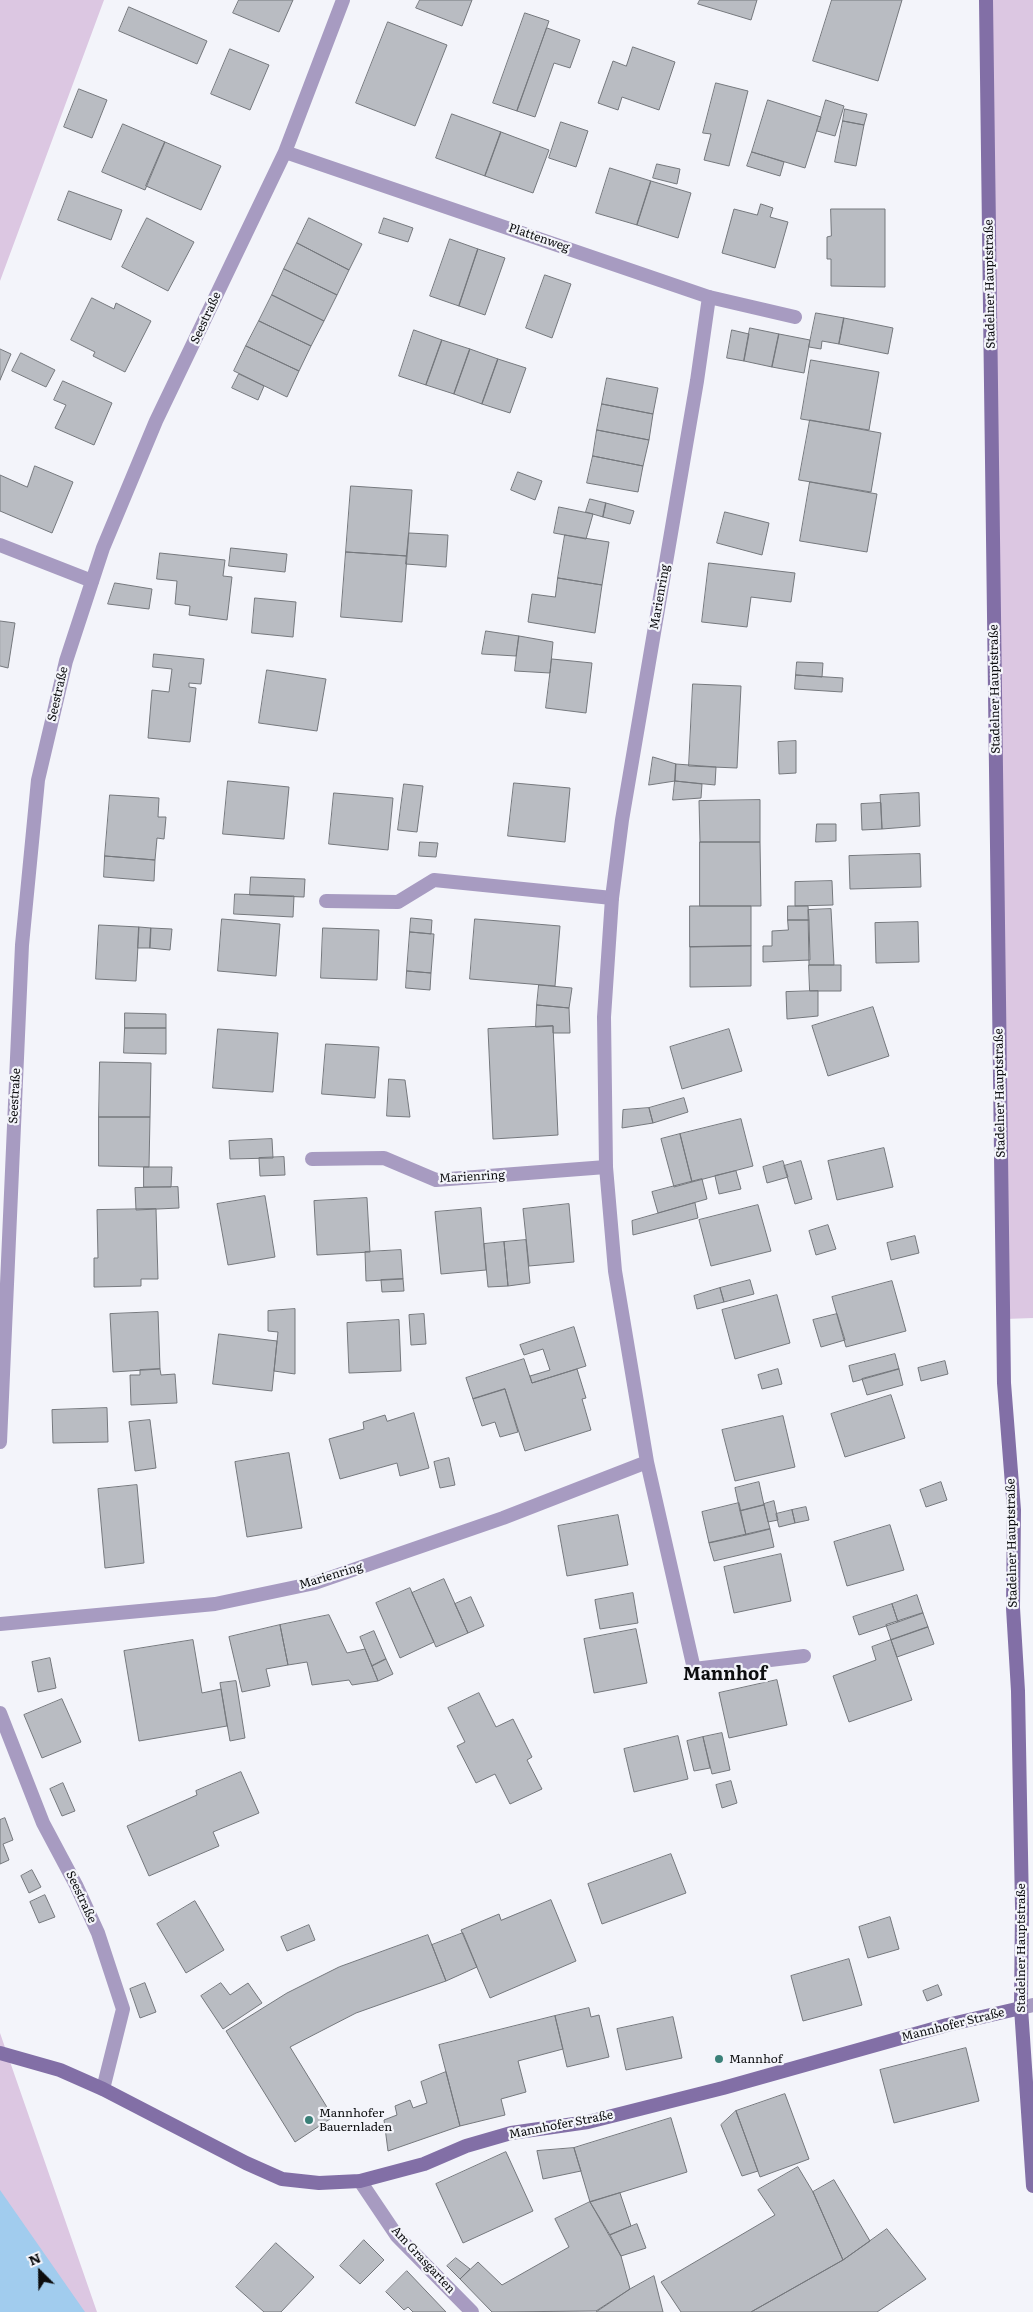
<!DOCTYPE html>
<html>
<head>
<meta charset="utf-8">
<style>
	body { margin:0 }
	#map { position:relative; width:1033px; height:2312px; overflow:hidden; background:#f3f4fa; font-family:Literata,serif }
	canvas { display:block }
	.north { position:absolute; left:15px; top:2247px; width:50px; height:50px; -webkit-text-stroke:4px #f3f4fa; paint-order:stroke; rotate:337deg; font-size:14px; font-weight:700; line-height:20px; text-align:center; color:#0c0d0f }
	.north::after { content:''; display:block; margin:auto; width:18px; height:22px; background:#0c0d0f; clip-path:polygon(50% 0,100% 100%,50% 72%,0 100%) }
</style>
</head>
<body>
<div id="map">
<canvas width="1033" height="2312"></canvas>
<div class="north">N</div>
</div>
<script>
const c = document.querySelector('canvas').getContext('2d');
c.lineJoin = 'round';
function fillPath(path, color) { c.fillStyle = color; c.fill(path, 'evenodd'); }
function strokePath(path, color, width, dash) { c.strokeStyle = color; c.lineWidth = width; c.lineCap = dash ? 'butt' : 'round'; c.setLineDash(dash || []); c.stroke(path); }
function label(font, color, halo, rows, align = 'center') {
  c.font = font + ' Literata,serif'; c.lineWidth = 4.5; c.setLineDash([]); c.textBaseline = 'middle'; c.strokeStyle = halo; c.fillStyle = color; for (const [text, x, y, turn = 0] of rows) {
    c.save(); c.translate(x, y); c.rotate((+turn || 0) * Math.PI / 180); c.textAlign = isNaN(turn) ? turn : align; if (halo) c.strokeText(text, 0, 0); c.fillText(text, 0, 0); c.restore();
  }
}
const green = new Path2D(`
	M0,0H104L0,281Z
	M985,0H1033V1318L1005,1319Z
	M0,2033L97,2312H0Z`);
const water = new Path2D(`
	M0,2190L85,2312H0Z`);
const building = new Path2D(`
	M239,0H293L279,32L233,13Z
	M420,0H472L462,26L416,8Z
	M700,0H757L751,20L698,4Z
	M832,0H902L878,81L813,61Z
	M129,7L207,41L197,64L119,31Z
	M525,13L549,21L517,111L493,103Z
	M388,22L447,45L415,126L356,103Z
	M547,28L580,40L570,68L554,63L535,117L517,111Z
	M633,47L675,62L659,110L622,97L618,110L598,103L613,61L626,66Z
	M230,49L269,65L250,110L211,94Z
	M716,83L748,91L729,166L704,160L711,134L703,133Z
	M79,89L107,100L92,138L64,127Z
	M768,100L821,117L805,168L752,152Z
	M826,100L844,106L835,136L817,131Z
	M845,109L867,114L864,125L843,121Z
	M452,114L501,132L485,176L436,158Z
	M843,121L864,125L856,166L835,162Z
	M561,122L588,131L576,167L549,158Z
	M123,124L165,142L145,190L102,172Z
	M501,132L549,150L533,193L485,176Z
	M165,142L221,166L201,210L146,186Z
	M752,152L784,162L780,176L747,166Z
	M657,164L680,169L677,184L653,178Z
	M610,168L651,181L637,225L596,213Z
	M651,181L691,193L678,238L637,225Z
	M69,191L122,210L111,240L58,220Z
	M761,204L773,208L770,217L788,222L775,268L722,253L734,209L757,215Z
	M831,209H885V287L831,286V259H827V237L831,236Z
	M147,218L194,242L168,291L122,267Z
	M309,218L362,244L349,270L297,243Z
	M384,218L413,228L408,242L379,233Z
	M450,239L478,249L459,306L430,296Z
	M297,243L349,270L337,295L284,269Z
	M478,249L505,258L485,315L459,306Z
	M284,269L337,295L324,321L272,295Z
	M545,275L571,284L552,338L526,328Z
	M272,295L324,321L311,346L259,321Z
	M92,298L114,309L116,303L151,321L125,372L93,356L95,352L71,340Z
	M816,313L844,318L839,344L822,341L821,349L809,347Z
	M844,318L893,328L888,354L839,344Z
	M259,321L311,346L299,371L246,346Z
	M750,328L779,334L772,367L744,361Z
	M414,330L442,340L426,385L399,376Z
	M732,330L749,334L744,361L727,358Z
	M779,334L810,340L804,373L772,367Z
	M442,340L470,349L454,394L426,385Z
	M246,346L299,371L287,397L234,371Z
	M0,349L11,354L0,380Z
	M470,349L498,359L482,404L454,394Z
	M21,353L55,370L46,387L12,371Z
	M498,359L526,368L510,413L482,404Z
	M811,360L879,372L869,430L801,419Z
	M239,374L264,386L258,400L232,388Z
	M607,378L658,388L653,414L602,404Z
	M63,381L112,403L94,445L55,428L66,405L54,400Z
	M602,404L653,414L649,440L597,430Z
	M810,420L881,433L871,492L799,480Z
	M597,430L649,440L643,466L593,456Z
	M593,456L643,466L638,492L587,483Z
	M35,466L73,482L52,533L0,511V475L27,487Z
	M518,472L542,481L535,500L511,490Z
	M810,482L877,494L867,552L800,541Z
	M351,486L412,490L407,556L346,552Z
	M590,499L606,503L603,517L586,512Z
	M606,503L634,511L630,524L603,517Z
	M559,507L593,514L586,539L554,533Z
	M725,512L769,523L762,555L717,543Z
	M409,533L448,535L446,567L406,564Z
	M565,535L609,542L602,585L558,578Z
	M231,548L287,554L285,572L229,566Z
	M346,552L407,556L402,622L341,617Z
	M160,553L225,560L223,576L232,577L227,620L189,615L190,606L175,604L177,581L157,579Z
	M709,563L795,573L791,602L751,597L747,627L702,622Z
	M558,578L602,585L595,633L528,622L532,594L555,597Z
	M115,583L152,589L149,609L108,604Z
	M255,598L296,602L293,637L252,633Z
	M0,621L15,623L8,668L0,666Z
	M486,631L519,636L516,656L482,654Z
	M519,636L553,642L550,673L515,671Z
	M154,654L204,659L201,684L189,683V687L196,688L190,742L148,738L152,690L169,692L172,669L153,667Z
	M552,659L592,663L586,713L546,708Z
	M797,662L823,663L822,677L796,675Z
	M267,670L326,679L317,731L259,723Z
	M796,675L843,678L842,692L795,689Z
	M693,684L741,686L737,768L689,766Z
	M796,741V773L779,774L778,742Z
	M653,757L676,764L675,781L649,785Z
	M676,764L716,767L715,785L675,781Z
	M228,781L289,787L284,839L223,834Z
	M675,781L702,784L701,798L673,800Z
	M514,783L570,788L565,842L508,836Z
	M404,784L423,786L417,832L398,830Z
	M334,793L393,798L388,850L329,844Z
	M919,793L920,826L882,829L880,795Z
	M110,795L159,798L158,817H166L164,839L157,838L155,860L105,856Z
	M760,800V842H700L699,801Z
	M881,803L882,829L862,830L861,804Z
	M817,824H836V841L816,842Z
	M420,842L438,843L436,857L419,856Z
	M700,842H760L761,906H700Z
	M920,854L921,887L850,889L849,856Z
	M105,856L155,860L154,881L104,877Z
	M251,877L305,879L304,897L250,895Z
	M832,881L833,905L795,906V882Z
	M235,894L294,896L293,917L234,914Z
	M690,906H751V946L690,947Z
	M788,906H808L809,920H788Z
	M831,909L834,965H809L808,910Z
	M411,918L432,920L431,934L410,932Z
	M222,919L280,924L276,976L218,971Z
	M475,919L560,926L555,986L470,979Z
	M788,920H809L810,960L763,962V946H772V931L788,930Z
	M918,922L919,962L876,963L875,923Z
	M99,925L139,927L136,981L96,979Z
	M139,927L151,928L150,948H138Z
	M151,928L172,929L170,950L150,948Z
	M323,928L379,930L377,980L321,978Z
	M410,932L434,934L431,973L407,971Z
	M751,946V986L690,987V947Z
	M809,965H841V991H810Z
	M407,971L431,973L430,990L406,988Z
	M539,985L572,988L569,1008L537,1005Z
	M818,991V1016L787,1019L786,992Z
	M537,1005L569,1008L570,1033H553V1026L536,1027Z
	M873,1007L889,1056L828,1076L812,1026Z
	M125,1013L166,1014V1028H125Z
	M553,1026L558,1135L493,1139L488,1029Z
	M125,1028H166V1054L124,1053Z
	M218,1029L278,1033L273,1092L213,1088Z
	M729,1029L742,1071L682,1089L670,1047Z
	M326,1044L379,1047L375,1098L322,1094Z
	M100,1062L151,1063L150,1117H99Z
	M389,1079L405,1080L410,1117L387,1116Z
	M684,1098L688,1112L653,1123L649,1108Z
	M649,1108L653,1123L622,1128L623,1110Z
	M99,1117H150L149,1167L99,1166Z
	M741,1119L753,1166L692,1182L680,1134Z
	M680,1134L692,1182L674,1187L661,1139Z
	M272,1139L273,1158L230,1159L229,1141Z
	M884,1148L893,1187L837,1200L828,1161Z
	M284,1157L285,1175L260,1176L259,1158Z
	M783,1161L788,1177L767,1183L763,1167Z
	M801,1161L812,1199L795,1204L784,1166Z
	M144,1167H172L171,1187H144Z
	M736,1171L741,1189L719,1194L715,1176Z
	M702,1179L707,1199L658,1213L652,1192Z
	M178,1187L179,1208L136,1210L135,1188Z
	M265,1196L275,1257L228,1265L217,1204Z
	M367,1198L370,1252L317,1255L314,1201Z
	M695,1203L698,1218L633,1235L632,1221Z
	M569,1204L574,1262L529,1266L523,1209Z
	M758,1205L771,1251L711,1266L699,1220Z
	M481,1208L486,1270L441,1274L435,1212Z
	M156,1209L158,1279H141V1286L94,1287V1258H98L97,1210Z
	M828,1225L836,1249L816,1255L809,1231Z
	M915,1236L919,1253L891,1260L887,1243Z
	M526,1240L530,1283L508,1286L504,1242Z
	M504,1242L508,1286L488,1287L484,1244Z
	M401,1250L403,1279L366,1281L365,1252Z
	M403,1279L404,1291L382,1292L381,1280Z
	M750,1280L754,1294L724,1302L720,1288Z
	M892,1281L906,1331L846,1347L832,1297Z
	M720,1288L724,1302L697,1309L694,1296Z
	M777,1295L790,1343L735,1359L722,1310Z
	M295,1309V1374L274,1371L278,1332L268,1331V1311Z
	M158,1312L160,1369L113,1372L110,1314Z
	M424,1314L426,1344L411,1345L409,1315Z
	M837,1314L845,1340L821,1347L813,1320Z
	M399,1320L401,1371L349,1373L347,1323Z
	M574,1327L586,1366L532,1383L530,1376L550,1370L543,1349L524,1355L520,1345Z
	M219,1334L277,1341L272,1391L213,1384Z
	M895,1354L899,1369L853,1382L849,1366Z
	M524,1359L532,1383L577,1369L586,1398L582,1399L591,1430L525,1451L505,1389L473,1399L466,1378Z
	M945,1361L948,1374L921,1381L918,1368Z
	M160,1369L161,1375L175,1374L177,1403L131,1405L130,1375H140V1370Z
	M778,1369L782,1384L762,1389L758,1375Z
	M899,1369L903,1385L867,1395L862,1379Z
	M505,1389L518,1432L500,1437L495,1422L482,1426L473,1399Z
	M891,1395L905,1438L845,1457L831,1414Z
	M107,1408L108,1442L53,1443L52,1410Z
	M414,1413L429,1468L400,1476L397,1463L340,1479L329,1439L364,1429L363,1422L385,1415L387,1421Z
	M783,1416L795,1467L735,1481L722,1430Z
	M150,1420L156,1468L135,1471L129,1422Z
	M289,1453L302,1528L247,1537L235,1462Z
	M449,1458L455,1485L440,1488L434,1462Z
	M759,1482L764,1505L740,1511L735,1488Z
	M941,1482L947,1500L926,1507L920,1490Z
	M137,1485L144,1563L105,1568L98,1489Z
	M774,1501L778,1520L768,1522L764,1504Z
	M739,1503L746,1535L709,1543L702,1512Z
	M764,1505L770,1529L746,1535L740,1511Z
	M806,1507L809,1520L795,1523L792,1510Z
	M792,1510L795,1523L779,1527L776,1514Z
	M618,1515L628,1565L567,1576L558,1526Z
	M890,1525L904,1570L847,1586L834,1542Z
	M770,1529L774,1547L714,1561L709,1543Z
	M781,1554L791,1601L734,1613L724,1567Z
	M444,1579L468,1633L436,1647L412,1593Z
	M410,1588L434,1642L400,1658L376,1603Z
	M633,1593L638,1623L600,1629L595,1600Z
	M917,1595L923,1613L898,1622L892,1604Z
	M471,1597L484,1626L468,1633L455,1604Z
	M892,1604L898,1622L859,1635L853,1617Z
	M923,1613L928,1627L891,1640L886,1625Z
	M329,1615L347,1653L365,1649L378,1681L352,1685L349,1680L312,1685L307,1662L288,1665L280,1625Z
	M280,1625L288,1665L266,1669L270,1686L242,1692L229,1637Z
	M928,1627L934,1644L897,1657L891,1640Z
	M636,1629L647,1683L594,1693L584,1639Z
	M374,1631L386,1659L372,1666L360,1637Z
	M193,1640L202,1693L221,1689L227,1726L139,1741L124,1651Z
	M891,1640L912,1700L849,1722L833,1676L876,1660L872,1647Z
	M50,1658L56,1688L38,1692L32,1662Z
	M386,1659L393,1674L378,1681L372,1666Z
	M777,1680L787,1725L729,1738L719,1693Z
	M236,1681L245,1738L230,1741L220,1683Z
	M479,1693L496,1727L513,1719L532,1757L527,1760L542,1789L510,1804L495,1774L476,1783L457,1746L465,1742L448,1708Z
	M62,1699L81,1742L42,1758L24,1715Z
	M722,1733L730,1770L712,1774L703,1737Z
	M678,1736L688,1779L634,1792L624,1749Z
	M703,1737L710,1768L694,1771L687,1741Z
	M241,1772L259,1813L213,1832L219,1846L149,1876L127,1826L197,1795L196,1791Z
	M731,1781L737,1803L722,1808L716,1785Z
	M63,1783L75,1811L62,1816L50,1789Z
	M5,1818L13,1840L3,1844L9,1860L0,1864V1820Z
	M671,1854L686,1893L602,1924L588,1884Z
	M32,1870L41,1887L29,1893L21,1876Z
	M45,1895L55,1917L39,1923L30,1902Z
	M551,1900L576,1961L490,1998L461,1930L499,1914L501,1920Z
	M195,1901L224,1950L186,1973L157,1924Z
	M890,1917L899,1949L868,1958L859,1927Z
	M309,1925L315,1940L287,1951L281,1937Z
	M463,1933L477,1967L446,1981L432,1945Z
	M428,1935L446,1981L356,2013L290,2047L333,2117L295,2142L226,2031L287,1993L339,1967Z
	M849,1959L862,2005L803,2021L791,1976Z
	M145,1983L156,2012L140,2018L130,1989Z
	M221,1983L230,1995L248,1983L262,2003L223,2029L201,1996Z
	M938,1985L942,1995L927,2001L923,1991Z
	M589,2008L591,2017L599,2015L609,2057L567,2067L555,2016Z
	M555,2016L563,2049L518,2061L526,2092L501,2099L505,2115L460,2126L439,2045Z
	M673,2017L682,2058L626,2070L617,2029Z
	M966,2048L979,2101L894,2123L880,2070Z
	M446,2072L460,2126L388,2151L384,2120L397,2115L395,2106L410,2100L413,2108L427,2103L421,2082Z
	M785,2094L809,2159L760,2177L736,2111Z
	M736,2111L758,2171L742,2176L721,2125Z
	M671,2118L687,2172L590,2202L574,2148Z
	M574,2148L581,2171L543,2179L537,2151Z
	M506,2152L533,2211L463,2243L436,2184Z
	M798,2167L813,2192L843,2260L751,2312H681L661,2282L775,2215L758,2190Z
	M834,2180L870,2241L843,2260L813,2192Z
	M620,2193L631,2226L610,2235L590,2202Z
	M590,2202L621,2256L630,2289L596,2311L492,2312L460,2279L478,2262L502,2285L569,2247L555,2219Z
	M637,2224L646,2248L621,2256L610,2235Z
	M887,2229L926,2279L877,2312H751L843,2260Z
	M364,2240L384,2260L360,2284L340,2266Z
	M276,2243L314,2277L281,2312H264L236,2287Z
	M456,2258L470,2269L460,2279L447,2266Z
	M407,2271L446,2312H413L408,2307L404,2310L386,2292Z
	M654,2276L663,2312H596L630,2289Z`);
const service = new Path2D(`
	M709,297L795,317
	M0,545L92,581
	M326,901L398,902L434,880L612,898
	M312,1159L384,1158L436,1180L606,1167
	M694,1669L804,1656`);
const minor = new Path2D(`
	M0,1442L22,945L38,780L66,661L103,548L156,421L285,152L343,0
	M647,1462L694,1669
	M0,1624L215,1604L315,1583L503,1518L647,1462L615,1271L606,1167L604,1017L612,898L622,820L697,381L709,297L285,152
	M0,1713L43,1823L76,1885L98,1933L123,2009L103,2089
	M360,2181L397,2236L472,2312`);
const tertiary = new Path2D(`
	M1021,2008L1033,2005`);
const secondary = new Path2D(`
	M986,0L1004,1383L1014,1510L1013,1608L1018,1691L1022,1908L1021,2008L1033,2186
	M0,2053L60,2070L103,2089L246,2163L282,2179L319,2183L360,2181L424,2164L466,2146L511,2133L588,2122L723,2088L947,2025L1021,2008`);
const markers = [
	[719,2059,5,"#3a8078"],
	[309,2120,5,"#3a8078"]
];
const streetNames = [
	["Plattenweg",539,238,19],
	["Stadelner Hauptstraße",990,284,-91],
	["Seestraße",206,318,-65],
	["Marienring",660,597,-80],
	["Stadelner Hauptstraße",995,689,-91],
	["Seestraße",58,694,-77],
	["Stadelner Hauptstraße",1000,1093,-91],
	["Seestraße",15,1096,-87],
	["Marienring",472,1177,-3],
	["Stadelner Hauptstraße",1012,1543,-91],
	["Marienring",331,1576,-17],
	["Seestraße",81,1897,65],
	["Stadelner Hauptstraße",1021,1948,-90],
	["Mannhofer Straße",953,2025,-14],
	["Mannhofer Straße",561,2125,-11],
	["Am Grasgarten",423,2260,47]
];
const poiNames = [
	["Mannhof",729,2059],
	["Mannhofer",319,2113],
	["Bauernladen",319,2127]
];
const districtNames = [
	["Mannhof",725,1675]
];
fillPath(green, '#dcc7e2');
fillPath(water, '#a1ccee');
fillPath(building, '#b9bcc2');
strokePath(building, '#75787d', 1);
strokePath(service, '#a79bc1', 14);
strokePath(minor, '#a79bc1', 14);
strokePath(tertiary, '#a79bc1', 14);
strokePath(secondary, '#826fa6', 14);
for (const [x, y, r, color] of markers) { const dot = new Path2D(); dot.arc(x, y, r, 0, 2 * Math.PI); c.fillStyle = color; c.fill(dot); strokePath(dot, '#f3f4fa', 2); }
label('12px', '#0c0d0f', '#f3f4fa', streetNames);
label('12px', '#0c0d0f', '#f3f4fa', poiNames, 'left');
label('bold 18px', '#0c0d0f', '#f3f4fa', districtNames);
</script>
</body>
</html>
